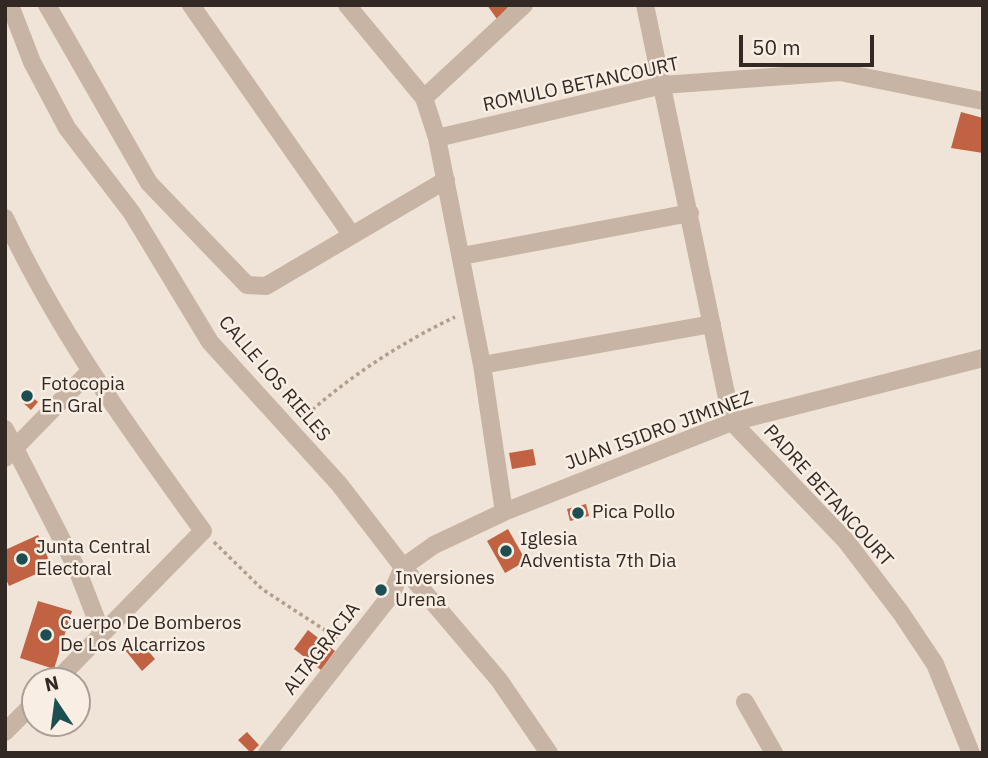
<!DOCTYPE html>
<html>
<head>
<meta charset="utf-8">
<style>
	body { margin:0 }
	#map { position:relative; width:988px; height:758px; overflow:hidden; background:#efe4d7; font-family:"IBM Plex Sans",sans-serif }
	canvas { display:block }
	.frame { position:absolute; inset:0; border:7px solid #322925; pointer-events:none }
	.north { position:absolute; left:21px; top:667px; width:70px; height:70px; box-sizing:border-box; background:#f8eee3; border:2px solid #a99f97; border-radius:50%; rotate:347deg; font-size:19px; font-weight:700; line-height:28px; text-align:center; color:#322925 }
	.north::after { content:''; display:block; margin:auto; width:24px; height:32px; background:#1d4e51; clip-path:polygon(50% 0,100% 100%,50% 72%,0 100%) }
	.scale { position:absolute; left:739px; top:35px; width:135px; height:32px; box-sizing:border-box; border:4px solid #322925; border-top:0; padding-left:9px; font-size:21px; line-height:24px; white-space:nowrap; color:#322925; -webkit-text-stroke:5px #f8eee3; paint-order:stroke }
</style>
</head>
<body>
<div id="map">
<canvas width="988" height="758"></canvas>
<div class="frame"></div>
<div class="north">N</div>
<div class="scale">50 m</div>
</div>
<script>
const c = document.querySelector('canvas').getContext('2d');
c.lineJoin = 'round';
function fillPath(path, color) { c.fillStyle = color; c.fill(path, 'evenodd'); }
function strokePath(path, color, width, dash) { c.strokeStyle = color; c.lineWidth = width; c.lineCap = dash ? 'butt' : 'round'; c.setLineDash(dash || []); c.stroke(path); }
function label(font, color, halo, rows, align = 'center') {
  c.font = font + ' "IBM Plex Sans",sans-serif'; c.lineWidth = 5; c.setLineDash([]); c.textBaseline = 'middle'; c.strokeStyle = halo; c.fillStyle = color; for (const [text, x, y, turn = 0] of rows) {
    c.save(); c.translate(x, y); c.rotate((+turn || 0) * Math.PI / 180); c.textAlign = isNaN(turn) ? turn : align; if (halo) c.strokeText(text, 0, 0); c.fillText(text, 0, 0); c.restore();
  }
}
const building = new Path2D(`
	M487,5H510L497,19Z
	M961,112L983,118V153L951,148Z
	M25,391L38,402L31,410L21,401Z
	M533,449L536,465L512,469L509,453Z
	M586,504L589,516L570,521L567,509Z
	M508,529L526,561L505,573L487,541Z
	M38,535L52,567L9,586L5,577V550Z
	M38,601L72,611L54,669L20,658Z
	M308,630L335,651L321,670L294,649Z
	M138,639L155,659L142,671L125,650Z
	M247,732L259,745L251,753L238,740Z`);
const path = new Path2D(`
	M302,419C347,378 400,343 455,317
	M214,542L262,589L337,638`);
const minor = new Path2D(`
	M10,5L32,62L67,128L132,213L210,342L339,484L403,567L499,680L549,753
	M47,5L149,183L247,285L266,286L446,180
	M191,5L351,234
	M347,5L424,98L437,138L482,365L504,512
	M645,5L732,422L846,541L901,613L935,664L971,753
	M424,98L524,5
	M437,138L663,85L840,72L983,101
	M5,218C60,335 128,427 203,531L56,681
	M462,256L690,213
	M482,365L712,324
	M5,429L77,569L102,634
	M5,458L89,372
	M403,567L434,545L504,512L732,422L983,358
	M745,702L774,753
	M5,732L35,702
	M267,753L391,595L403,567`);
const markers = [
	[27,396,7,"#1d4e51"],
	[578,513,7,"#1d4e51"],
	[506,551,7,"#1d4e51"],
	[22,559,7,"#1d4e51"],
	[381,590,7,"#1d4e51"],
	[46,635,7,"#1d4e51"]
];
const streetNames = [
	["ROMULO BETANCOURT",581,85,-12],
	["CALLE LOS RIELES",274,379,49],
	["JUAN ISIDRO JIMINEZ",659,431,-20],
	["PADRE BETANCOURT",828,496,48],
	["ALTAGRACIA",322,649,-52]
];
const poiNames = [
	["Fotocopia",41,385],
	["En Gral",41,407],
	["Pica Pollo",592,513],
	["Iglesia",520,540],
	["Adventista 7th Dia",520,562],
	["Junta Central",36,548],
	["Electoral",36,570],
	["Inversiones",395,579],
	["Urena",395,601],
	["Cuerpo De Bomberos",60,624],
	["De Los Alcarrizos",60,646]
];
fillPath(building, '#c16243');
strokePath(path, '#b29e8e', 3.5, [3.5, 3.5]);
strokePath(minor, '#c7b4a4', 18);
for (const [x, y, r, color] of markers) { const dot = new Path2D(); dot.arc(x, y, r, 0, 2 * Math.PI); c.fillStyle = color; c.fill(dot); strokePath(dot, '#f8eee3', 2.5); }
label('19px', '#322925', '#f8eee3', streetNames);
label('19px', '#322925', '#f8eee3', poiNames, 'left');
</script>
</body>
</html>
